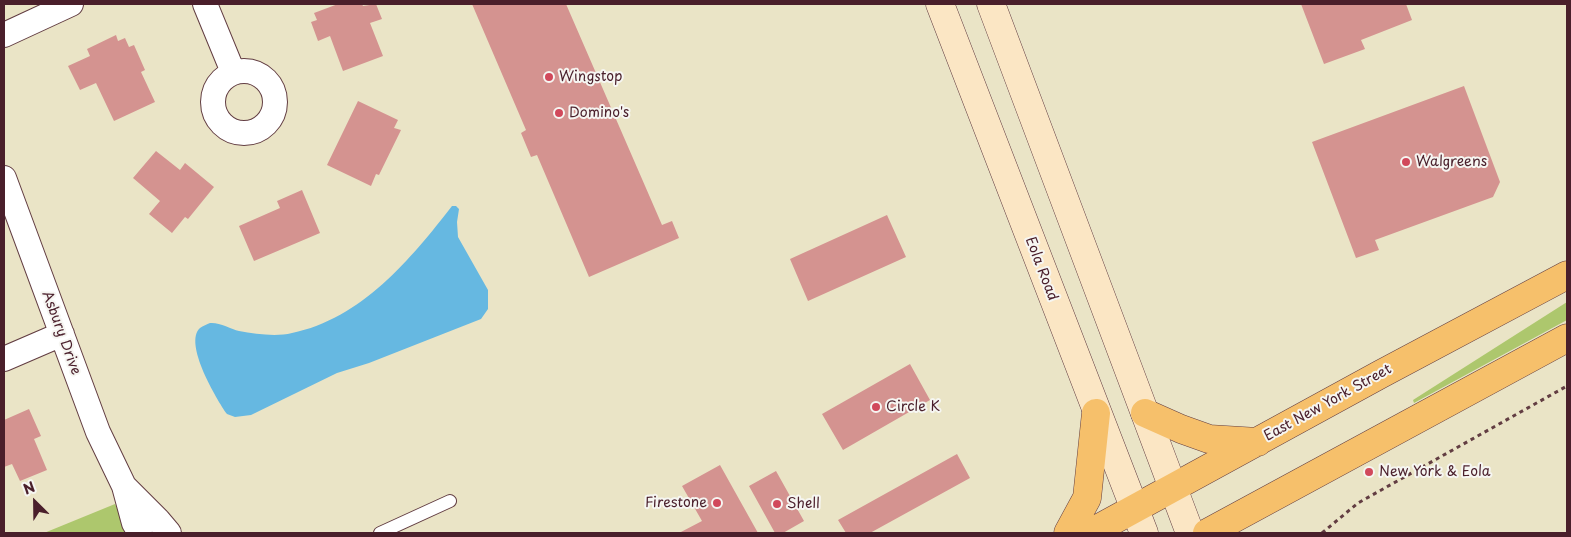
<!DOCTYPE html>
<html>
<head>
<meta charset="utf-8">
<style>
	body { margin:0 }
	#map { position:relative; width:1571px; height:537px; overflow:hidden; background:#eae4c6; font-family:"Playpen Sans",sans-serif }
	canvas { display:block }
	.frame { position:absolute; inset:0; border:5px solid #4a1f2b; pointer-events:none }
	.north { position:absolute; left:10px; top:477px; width:50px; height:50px; -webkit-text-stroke:4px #f6f6f2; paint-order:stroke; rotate:337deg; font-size:14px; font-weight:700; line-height:20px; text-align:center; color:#4a1f2b }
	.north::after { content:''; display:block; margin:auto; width:18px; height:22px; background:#4a1f2b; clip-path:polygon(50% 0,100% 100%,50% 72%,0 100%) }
</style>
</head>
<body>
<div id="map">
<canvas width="1571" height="537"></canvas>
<div class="frame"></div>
<div class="north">N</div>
</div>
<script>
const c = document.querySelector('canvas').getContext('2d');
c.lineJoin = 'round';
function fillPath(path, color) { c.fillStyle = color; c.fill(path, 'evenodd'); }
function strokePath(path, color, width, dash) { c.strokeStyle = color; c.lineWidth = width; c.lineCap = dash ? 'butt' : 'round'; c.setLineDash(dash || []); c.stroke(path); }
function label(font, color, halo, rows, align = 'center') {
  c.font = font + ' "Playpen Sans",sans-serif'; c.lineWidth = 4; c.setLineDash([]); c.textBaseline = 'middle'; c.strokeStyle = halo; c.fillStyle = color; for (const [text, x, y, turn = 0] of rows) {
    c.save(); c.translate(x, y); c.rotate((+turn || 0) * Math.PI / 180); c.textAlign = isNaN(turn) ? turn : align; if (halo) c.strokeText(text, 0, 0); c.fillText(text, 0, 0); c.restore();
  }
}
const green = new Path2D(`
	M1567,302V320L1414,403L1413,400Z
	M115,504L129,533H44Z`);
const water = new Path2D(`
	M452,206H456L459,209L457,222L458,237L488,290V309L481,319L369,363L337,373L251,415L235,417L227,414C217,400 183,343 200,328C203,326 207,324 210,323C219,322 231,329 239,331C256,334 276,337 292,333C361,319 411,259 452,206Z`);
const building = new Path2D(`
	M338,4H362L363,6L376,4L382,19L370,23L383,56L343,71L330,36L318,41L311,22L317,20L314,13Z
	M472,4H566L662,225L672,221L679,238L589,277L537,155L531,157L521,133L526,130Z
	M1301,4H1406L1412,20L1361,40L1365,49L1324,64Z
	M116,35L118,41L125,38L129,47L134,45L145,70L141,72L155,102L114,121L96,83L80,90L68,66L90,56L87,49Z
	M1464,86L1500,182L1493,197L1375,240L1379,250L1356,258L1312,142Z
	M358,101L398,120L394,128L401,130L379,175L376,174L371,186L327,165Z
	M156,151L180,170L185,163L214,187L188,219L185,217L172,233L149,214L160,201L133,178Z
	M302,190L320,233L254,261L239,226L280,208L277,201Z
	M887,215L906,257L808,301L790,259Z
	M910,364L930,400L843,450L822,414Z
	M29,409L41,436L34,439L47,470L20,481L12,464L4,467V420Z
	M957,454L970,478L870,533H846L838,520Z
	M720,465L758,533H679L702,521L682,486Z
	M776,471L804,521L783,533H775L749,486Z`);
const path = new Path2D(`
	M1322,533L1358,503L1567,386`);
const service = new Path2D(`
	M380,533L450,501`);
const minor = new Path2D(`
	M205,4L233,72
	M4,35L71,4
	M213 102a31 31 0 1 1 62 0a31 31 0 1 1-62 0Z
	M4,178L98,432L124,486L134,523L140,533
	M4,359L62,334
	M125,487L158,520L169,533`);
const secondary = new Path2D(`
	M940,4L1144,533
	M991,4L1190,533`);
const primary = new Path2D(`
	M1145,413L1181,429L1209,439L1258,442
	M1068,533L1087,498L1096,413
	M1090,533L1381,374L1567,275
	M1207,533L1567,338`);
const markers = [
	[549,77,5,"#d1495b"],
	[559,113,5,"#d1495b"],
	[1406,162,5,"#d1495b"],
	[876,407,5,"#d1495b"],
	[1369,472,5,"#d1495b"],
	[717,503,5,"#d1495b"],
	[777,504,5,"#d1495b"]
];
const poiNames = [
	["Wingstop",559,77],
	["Domino's",569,113],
	["Walgreens",1416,162],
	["Circle K",886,407],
	["New York & Eola",1379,472],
	["Firestone",707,503,"right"],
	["Shell",787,504]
];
const streetNames = [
	["Eola Road",1041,269,69],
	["Asbury Drive",61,333,70],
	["East New York Street",1328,403,-29]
];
fillPath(green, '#adc76d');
fillPath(water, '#66b8e1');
fillPath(building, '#d49390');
strokePath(service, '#623d42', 14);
strokePath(minor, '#623d42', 26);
strokePath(secondary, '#623d42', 29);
strokePath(primary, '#623d42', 29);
strokePath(path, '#623d42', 3, [4, 4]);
strokePath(service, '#fff', 12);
strokePath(minor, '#fff', 24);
strokePath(secondary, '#fbe6c4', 28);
strokePath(primary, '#f6c06b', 28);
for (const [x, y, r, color] of markers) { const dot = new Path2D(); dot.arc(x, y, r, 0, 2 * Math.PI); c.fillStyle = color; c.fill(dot); strokePath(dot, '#f6f6f2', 2); }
label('14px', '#4a1f2b', '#f6f6f2', poiNames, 'left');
label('14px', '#4a1f2b', '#f6f6f2', streetNames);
</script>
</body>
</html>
